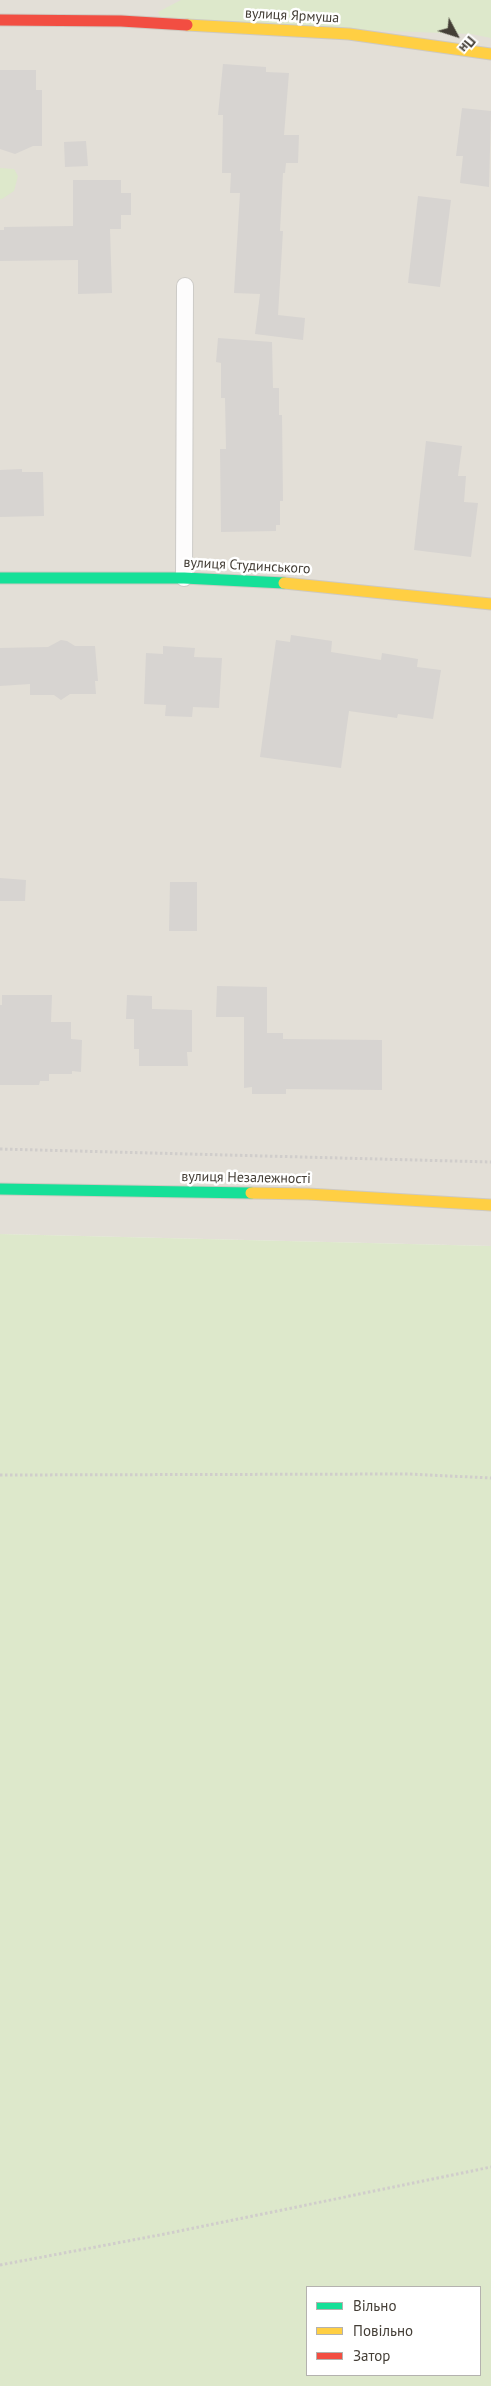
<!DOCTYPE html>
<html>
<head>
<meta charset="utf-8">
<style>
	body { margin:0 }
	#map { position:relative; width:491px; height:2386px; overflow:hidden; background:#efedea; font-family:"PT Sans",sans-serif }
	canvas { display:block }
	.legend { position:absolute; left:306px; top:2286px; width:175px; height:90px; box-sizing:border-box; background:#fff; border:1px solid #b4b2af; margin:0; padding:6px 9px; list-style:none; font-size:15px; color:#443e36 }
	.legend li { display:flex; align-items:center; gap:10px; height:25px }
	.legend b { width:25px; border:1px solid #b4b2af }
	.north { position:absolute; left:431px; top:10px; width:50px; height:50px; -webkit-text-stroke:4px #fff; paint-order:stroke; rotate:130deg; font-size:14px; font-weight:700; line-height:20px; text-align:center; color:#443e36 }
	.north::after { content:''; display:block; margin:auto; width:18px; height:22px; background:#443e36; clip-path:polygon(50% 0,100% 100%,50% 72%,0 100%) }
</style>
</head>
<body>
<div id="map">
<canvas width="491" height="2386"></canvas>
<ul class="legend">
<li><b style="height:6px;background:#16e098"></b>Вільно</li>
<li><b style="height:6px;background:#ffcf43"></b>Повільно</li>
<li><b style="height:6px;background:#f24e42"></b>Затор</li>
</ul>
<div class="north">Пн</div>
</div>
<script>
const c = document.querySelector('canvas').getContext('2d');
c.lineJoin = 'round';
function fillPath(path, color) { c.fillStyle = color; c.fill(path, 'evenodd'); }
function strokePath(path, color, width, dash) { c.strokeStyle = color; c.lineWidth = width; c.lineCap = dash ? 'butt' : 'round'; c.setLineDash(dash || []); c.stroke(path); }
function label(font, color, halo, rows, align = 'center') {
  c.font = font + ' "PT Sans",sans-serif'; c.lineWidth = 5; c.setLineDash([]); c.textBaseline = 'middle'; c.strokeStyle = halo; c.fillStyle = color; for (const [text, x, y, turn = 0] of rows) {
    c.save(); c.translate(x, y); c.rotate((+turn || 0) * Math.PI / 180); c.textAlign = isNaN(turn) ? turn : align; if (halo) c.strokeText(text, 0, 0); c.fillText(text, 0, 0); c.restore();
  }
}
const residential = new Path2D(`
	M0,0H491V1246L0,1234Z`);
const green = new Path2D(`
	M181,0H491V38L471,34L163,23L158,12Z
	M0,168L14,169L18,176L14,191L2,199H0Z
	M0,1234L491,1246V2386H0ZM307,2287H480V2375H307Z`);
const building = new Path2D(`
	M223,64L266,67V72L289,73L284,135H299L298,163H286L285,173H283L280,231H283L278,315L305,318L303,340L255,334L260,294L234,293L240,193H230L231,173H222L223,115H218Z
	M0,70H36V90H42V146H33L15,154L0,149Z
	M462,108L491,111L489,187L460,183L463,156H456Z
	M86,141L88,166L65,167L64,142Z
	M73,180H121V193H131V215H121V229H110L112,293L78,294V260L0,261V230H4V227L73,226Z
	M418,196L451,200L440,287L408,283Z
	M218,338L272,342L273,388H279V415H282L283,501H280V525H276V531L221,532L220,449H226L225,398H221V363L216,362Z
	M426,441L462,446L458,476H466L464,502L478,503L471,557L414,550Z
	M22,469V472H43L44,516L0,517V470Z
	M291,635L332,641L331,652L381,660L382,653L418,659L417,667L441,670L433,719L398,714L397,718L349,711L341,768L260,757L276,640L290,642Z
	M61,640L67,641L75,646H95L98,681H95L96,694H70L61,700L54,695H30V684L0,686V648L48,647Z
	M163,646L195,648L194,657L222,658L219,708L193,707L192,717L165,716L166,705L144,704L146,653L163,654Z
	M0,878L26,880L25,901H0Z
	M170,882H197V931H169Z
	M217,986L267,987V1033H283V1039L382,1040V1090L286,1089V1094H252V1087L244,1088V1017H216Z
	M2,995H52L51,1022H71V1039L82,1040L81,1072L72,1071V1074H49V1081H40L39,1085H0V1005H2Z
	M127,995L152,996V1009L192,1010V1052H187L188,1066H139V1049H134V1019H126Z`);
const path = new Path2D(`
	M0,1149L491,1162
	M0,1475L408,1474L491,1478
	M0,2265L170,2233L491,2167`);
const lane = new Path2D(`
	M184,578L185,286`);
const fast = new Path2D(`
	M0,578H184L284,583
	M0,1189L251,1193`);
const slow = new Path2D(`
	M187,25L349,34L491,54
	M284,583L491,604
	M251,1193L308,1194L491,1205`);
const jam = new Path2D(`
	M0,20L121,21L187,25`);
const streetNames = [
	["вулиця Ярмуша",292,16,3],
	["вулиця Студинського",247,566,3],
	["вулиця Незалежності",246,1178,1]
];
fillPath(residential, '#e3dfd7');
fillPath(green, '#dde8cb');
fillPath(building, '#d7d4d1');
strokePath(lane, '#cdcbc7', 18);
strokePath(fast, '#cec9c1', 13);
strokePath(slow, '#cec9c1', 13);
strokePath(jam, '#cec9c1', 13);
strokePath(path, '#d0cdcb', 3, [2.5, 2.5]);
strokePath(lane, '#fdfcfc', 16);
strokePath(fast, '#16e098', 11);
strokePath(slow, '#ffcf43', 11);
strokePath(jam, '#f24e42', 11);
label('14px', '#443e36', '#fff', streetNames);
</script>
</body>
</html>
